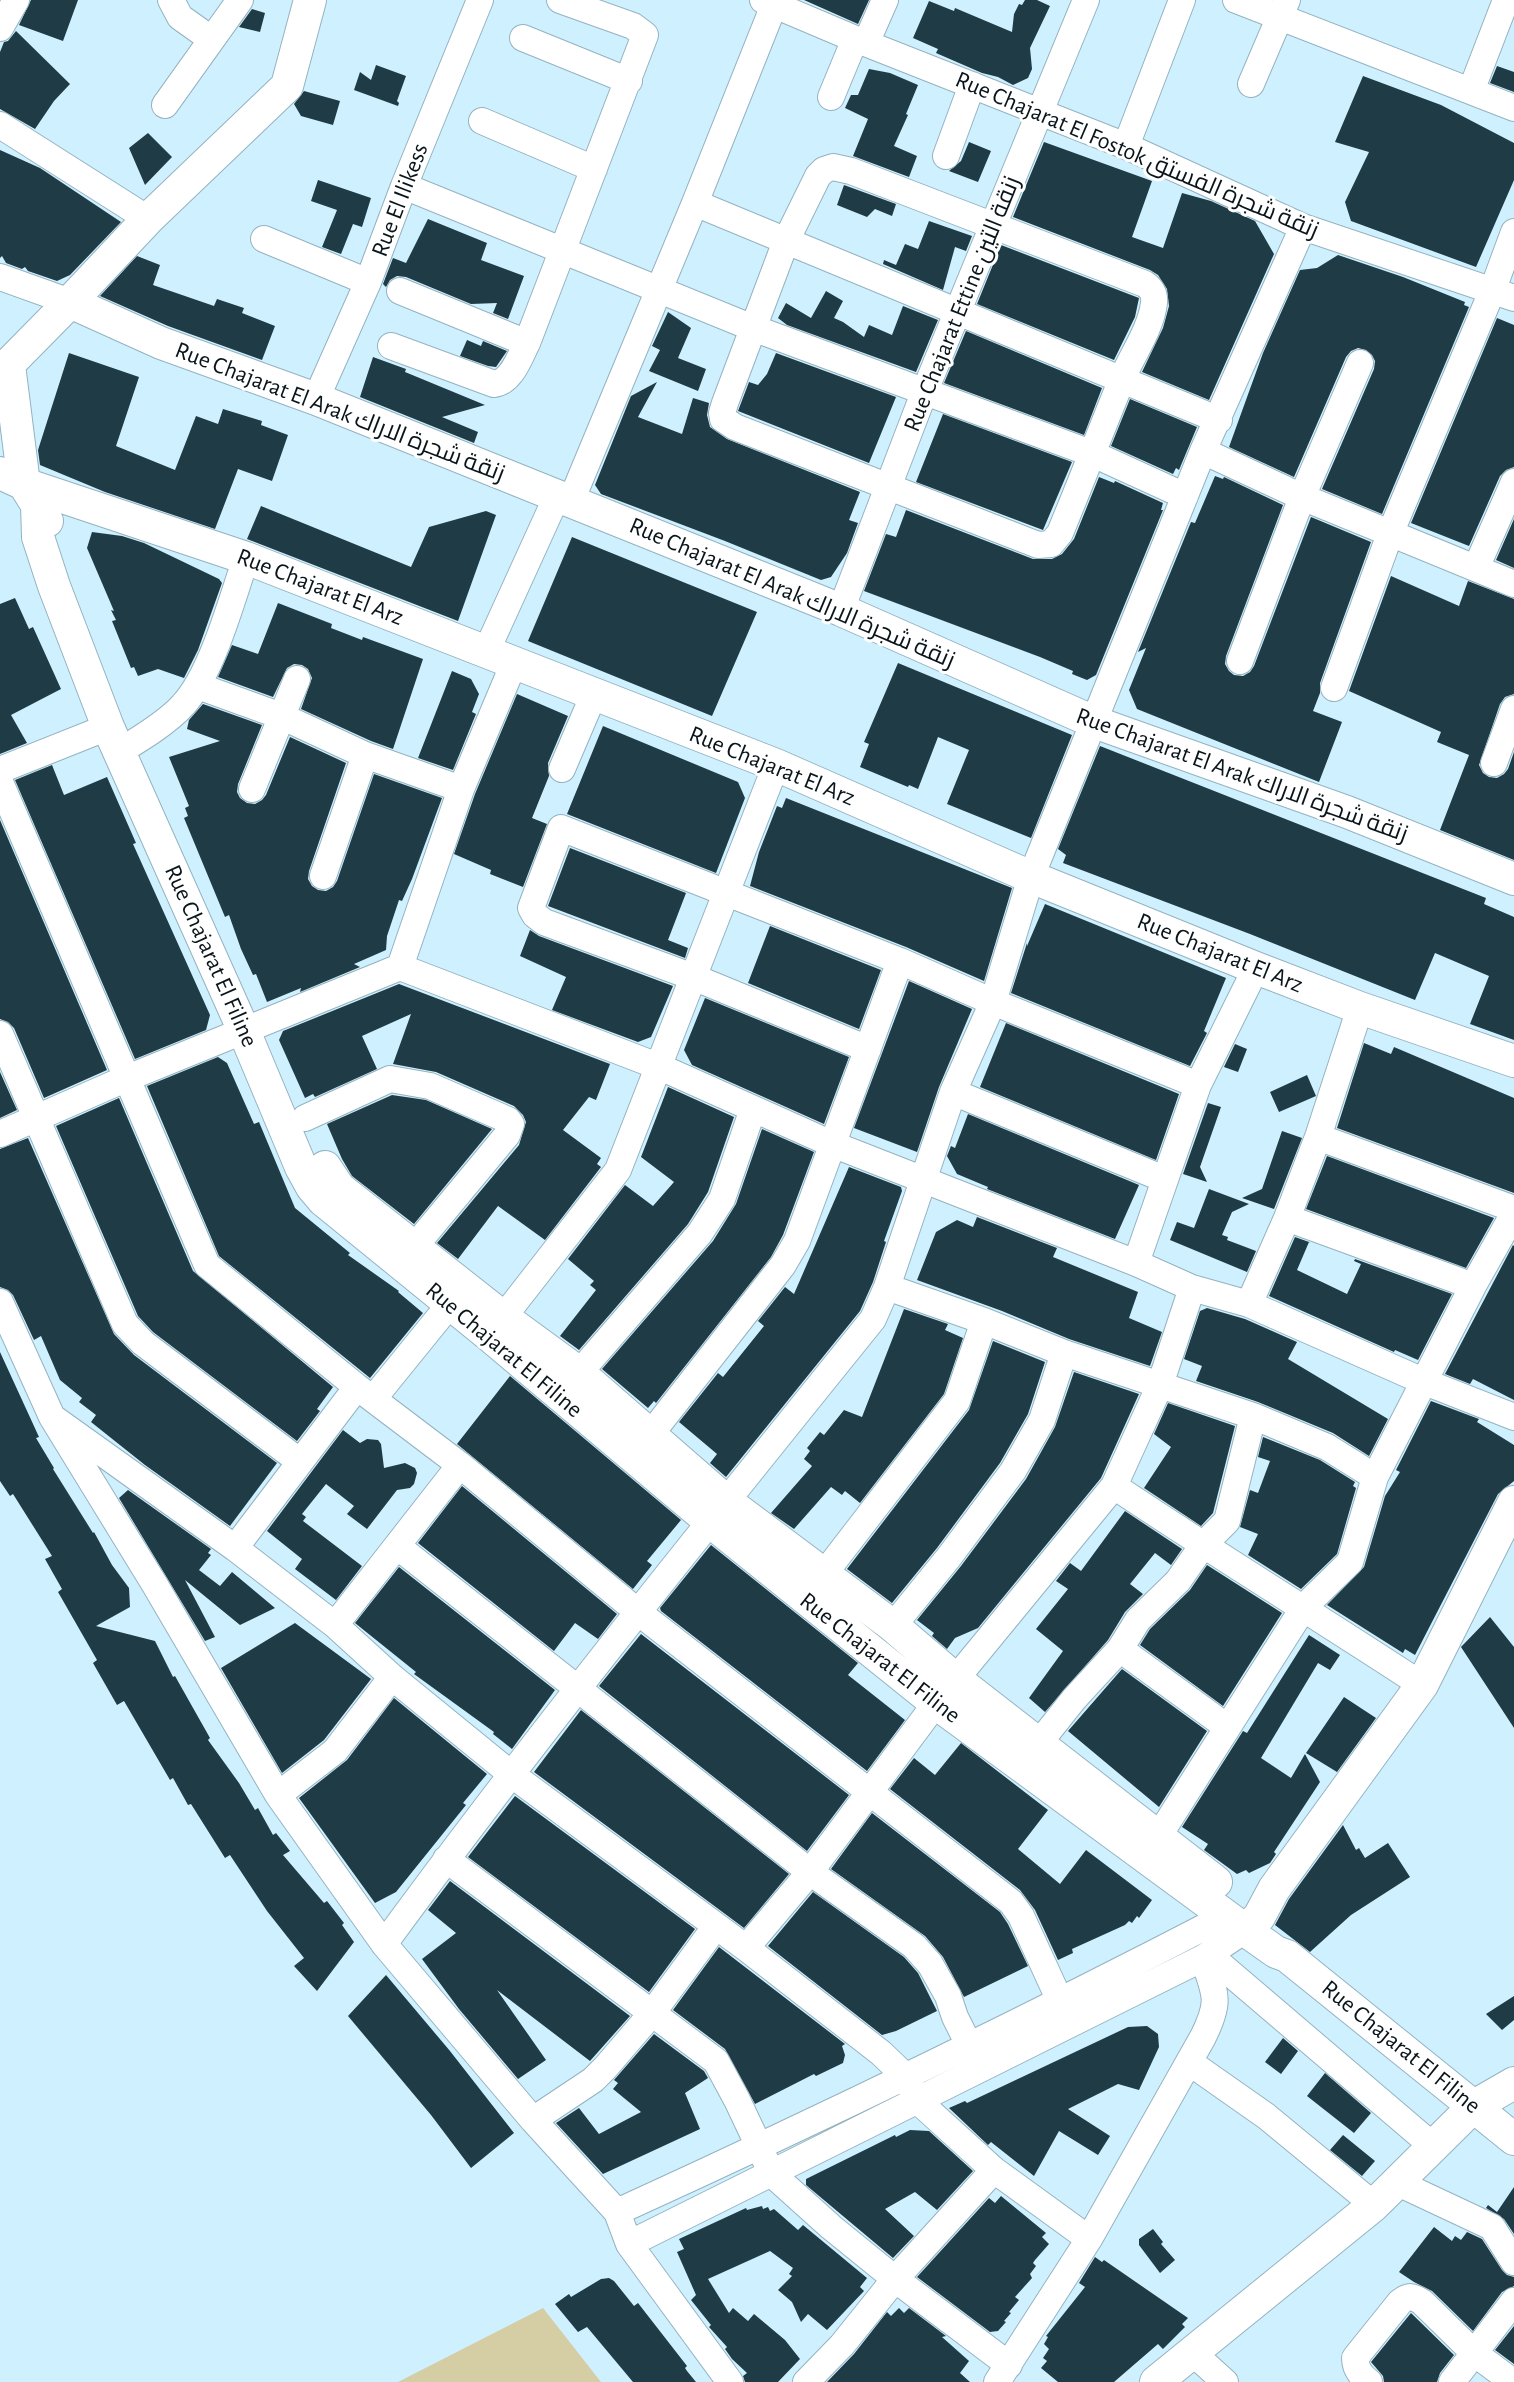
<!DOCTYPE html>
<html>
<head>
<meta charset="utf-8">
<style>
	body { margin:0 }
	canvas { display:block; background:#cff0fe }
</style>
</head>
<body>
<canvas width="1514" height="2382"></canvas>
<script>
const c = document.querySelector('canvas').getContext('2d');
c.lineJoin = 'round';
function fillPath(path, color) { c.fillStyle = color; c.fill(path, 'evenodd'); }
function strokePath(path, color, width, dash) { c.strokeStyle = color; c.lineWidth = width; c.lineCap = dash ? 'butt' : 'round'; c.setLineDash(dash || []); c.stroke(path); }
function label(font, color, halo, rows, align = 'center') {
  c.font = font + ' "Alegreya Sans",Cairo,sans-serif'; c.lineWidth = 6; c.setLineDash([]); c.textBaseline = 'middle'; c.strokeStyle = halo; c.fillStyle = color; for (const [text, x, y, turn = 0] of rows) {
    c.save(); c.translate(x, y); c.rotate((+turn || 0) * Math.PI / 180); c.textAlign = isNaN(turn) ? turn : align; if (halo) c.strokeText(text, 0, 0); c.fillText(text, 0, 0); c.restore();
  }
}
const green = new Path2D(`
	M543,2308L601,2382H398Z`);
const building = new Path2D(`
	M31,0H78L63,41L19,25Z
	M804,0H869L858,24Z
	M1025,0H1037L1050,6L1030,48L1032,69L1028,78L1013,85L998,77L982,73L936,53L938,49L913,38L929,1L954,11L955,8L1012,32L1014,14L1019,4L1022,5Z
	M252,9L265,13L260,32L239,27Z
	M16,31L70,84L54,101L35,129L0,109V52L4,42L8,41Z
	M376,65L406,76L397,101L399,103L398,106L354,90L360,72L371,80Z
	M1497,66L1514,72V92L1490,83Z
	M869,69L890,73L918,85L906,114L908,115L894,146L917,156L909,177L853,156L868,119L845,108L851,95H858Z
	M1363,76L1441,105L1514,143V180L1476,267L1351,221L1345,202L1369,152L1335,142Z
	M304,91L340,101L333,125L301,116L294,104Z
	M148,133L172,157L145,185L129,148Z
	M969,142L991,151L978,182L949,171L961,161Z
	M1044,142L1152,181L1132,237L1163,248L1182,193L1211,201L1255,221L1274,254L1209,400L1142,372L1163,328L1169,306L1167,289L1158,275L1150,270L1013,217Z
	M0,150L40,168L121,222L70,275L57,281L28,271L25,267L22,269L6,263L2,256L0,258Z
	M318,180L371,198L362,227L353,224L341,254L322,247L337,210L311,201Z
	M844,185L896,204L892,216L875,209L867,217L837,205Z
	M428,219L487,243L481,260L524,276L508,319L493,313L497,303L471,304L406,277L397,276L390,280L386,287L383,284L393,258L406,263Z
	M929,221L972,236L966,251L955,247L943,290L883,264L884,260L896,265L905,244L918,249Z
	M1001,245L1139,298L1135,317L1114,360L977,304Z
	M1338,255L1403,277L1465,302L1464,305L1469,307L1382,514L1322,489L1374,369L1375,361L1372,355L1366,350L1358,348L1351,351L1346,357L1294,477L1229,447L1263,353L1300,270L1317,268Z
	M137,256L160,265L153,285L214,306L217,299L244,308L242,313L275,326L262,360L168,326L100,296Z
	M826,291L843,301L834,318L843,322L864,337L869,325L892,335L903,306L938,320L916,372L787,325L778,318L786,303L811,318Z
	M668,312L691,328L678,358L706,369L698,391L649,371L660,350L652,346Z
	M1497,318L1514,325V467L1506,470L1500,476L1469,546L1411,523Z
	M966,331L1102,388L1084,435L944,383Z
	M467,340L481,346L483,341L507,351L496,367L488,366L460,356Z
	M69,353L139,377L116,446L175,470L196,416L218,424L223,409L262,421L261,425L288,435L272,481L238,469L215,529L105,492L40,465L38,450Z
	M776,353L896,397L869,463L738,411L749,382L758,385L767,374Z
	M373,357L406,369L405,372L485,405L442,417L478,432L474,443L360,397Z
	M657,382L638,417L682,434L693,398L709,403L707,415L710,427L727,439L860,492L849,520L858,523L847,553L831,577L821,580L725,541L601,494L595,485L631,396Z
	M1130,399L1197,427L1179,470L1176,468L1173,474L1111,446Z
	M943,414L1072,462L1043,530L916,482Z
	M1215,476L1223,479L1224,477L1283,505L1226,656L1225,664L1229,671L1234,675L1243,676L1250,672L1254,666L1311,517L1371,542L1320,683V693L1313,711L1342,722L1319,782L1137,709L1129,690L1146,648L1138,652L1191,522L1195,523Z
	M1099,477L1114,483L1115,481L1163,503L1161,510H1163L1096,675L1087,680L1072,674L1073,671L1040,657L864,591L886,534L896,537L906,510L1033,559H1052L1062,554L1074,539Z
	M261,506L411,567L429,527L486,511L496,515L458,621L247,539Z
	M1514,519V568L1496,560Z
	M92,532L122,536L144,543L219,579L222,583L198,650L184,678L158,669L138,676L134,667L131,668L112,621L116,620L111,610L114,611L87,548Z
	M572,537L757,612L712,716L528,641Z
	M1391,576L1459,606L1468,581L1514,599V694L1505,697L1500,704L1479,765L1483,773L1489,777L1497,778L1504,774L1508,769L1514,752V860L1440,830L1469,755L1437,742L1441,732L1349,691Z
	M15,598L29,629L33,627L61,689L11,715L27,743L0,754V604Z
	M278,603L332,624L331,628L362,640L363,637L423,659L393,749L371,741L301,709L312,678L308,669L302,665L294,664L287,668L273,697L218,677L232,645L258,654Z
	M898,663L1072,735L1031,838L947,804L969,750L938,737L918,789L909,785L908,787L860,767L869,744L864,742Z
	M452,671L471,679L479,694L472,712L476,714L453,770L418,758Z
	M517,694L568,716L548,763L549,776L532,818L547,824L523,887L490,874L491,870L454,854L475,794Z
	M203,704L262,725L238,784L237,792L240,798L247,803L255,804L262,800L266,795L290,737L346,763L309,871L308,879L312,886L318,890L326,891L333,887L337,881L374,774L442,798L412,879L402,901L399,900L387,936L386,950L354,964L360,967L300,992L301,988L267,1002L256,974L253,975L241,949L229,915L225,917L184,818L188,816L185,808L189,806L169,757L220,741L187,729L189,720Z
	M603,726L738,782L745,798L716,873L567,814Z
	M1100,746L1486,898L1484,904L1514,917V1040L1470,1024L1489,976L1435,953L1415,1000L1250,934L1063,863L1066,855L1058,849Z
	M52,765L64,795L107,777L136,843L133,844L210,1015L206,1030L135,1059L15,780Z
	M786,798L1012,888L984,981L906,947L750,886L759,852L777,806L782,808Z
	M0,820L107,1070L44,1098L14,1028L8,1022L0,1019Z
	M570,848L686,893L668,940L688,948L685,958L548,906Z
	M1045,904L1226,978L1204,1031L1207,1033L1190,1066L1011,993L1027,943V946Z
	M770,926L881,970L859,1029L748,983Z
	M530,930L539,936L673,986L651,1037L638,1042L552,1010L566,977L520,956Z
	M909,981L972,1009L939,1087L917,1152L854,1128Z
	M399,984L610,1064L596,1100L589,1097L563,1130L601,1158L597,1164L601,1167L545,1240L498,1206L458,1259L437,1243L519,1145L526,1122L523,1115L514,1106L436,1072L393,1064L411,1014L362,1036L377,1069L315,1097L313,1094L305,1098L279,1040L283,1031Z
	M705,998L849,1057L824,1124L692,1065L684,1050Z
	M1006,1023L1179,1094L1156,1160L980,1087Z
	M1364,1043L1391,1054L1394,1047L1514,1098V1193L1337,1128Z
	M1235,1044L1247,1049L1238,1072L1224,1067Z
	M218,1057L227,1063L254,1124L259,1122L295,1208L350,1253L348,1255L399,1291L398,1292L423,1313L370,1378L219,1256L147,1086Z
	M0,1072L17,1110L0,1118Z
	M1307,1075L1316,1096L1279,1112L1270,1092Z
	M668,1087L734,1117L708,1192L688,1224L579,1350L560,1336L596,1290L590,1285L594,1281L568,1259L625,1185L653,1206L674,1182L641,1157Z
	M392,1095L426,1100L492,1129L414,1224L352,1176L342,1159L327,1124Z
	M119,1098L193,1271L333,1387L317,1409L320,1411L297,1441L153,1332L138,1316L56,1126Z
	M1208,1103L1221,1107L1200,1167L1207,1182L1183,1174Z
	M968,1114L1139,1185L1115,1239L987,1189L988,1187L957,1174L947,1156L951,1146L955,1148Z
	M762,1129L814,1152L783,1235L771,1257L656,1403L654,1401L648,1408L602,1369L713,1241L736,1204Z
	M1282,1131L1302,1138L1274,1209L1242,1198L1262,1189Z
	M28,1138L114,1334L134,1355L277,1463L230,1526L145,1465L91,1422L96,1415L79,1402L82,1398L60,1380L41,1336L34,1340L13,1295L8,1290L0,1287V1149Z
	M1327,1156L1494,1218L1466,1268L1306,1209Z
	M849,1167L901,1187L902,1191L884,1241L886,1242L873,1282L860,1311L726,1477L710,1463L717,1454L679,1422L718,1373L723,1377L764,1326L758,1321L785,1287L794,1294Z
	M1209,1189L1249,1204L1232,1212L1222,1235L1228,1237L1227,1240L1256,1251L1247,1272L1170,1240L1177,1222L1194,1228Z
	M977,1217L1057,1248L1053,1257L1138,1292L1129,1318L1162,1332L1150,1366L1069,1339L1002,1311L917,1280L936,1232L957,1220L973,1227Z
	M1295,1237L1323,1247L1309,1242L1297,1270L1347,1294L1361,1264L1354,1261L1355,1259L1452,1294L1418,1360L1395,1350L1394,1352L1269,1296Z
	M1513,1245L1514,1246V1400L1473,1379L1470,1384L1445,1374Z
	M1207,1308L1245,1319L1297,1342L1288,1359L1388,1419L1369,1456L1333,1433L1258,1402L1196,1381L1202,1366L1184,1359L1200,1311Z
	M904,1309L948,1324L945,1330L963,1338L944,1394L860,1503L845,1491L842,1495L831,1487L794,1529L771,1513L812,1466L804,1459L810,1451L807,1448L820,1432L824,1435L844,1410L862,1417Z
	M993,1341L1045,1362L1028,1414L1000,1463L937,1548L892,1603L847,1569L969,1410Z
	M0,1352L39,1437L36,1438L54,1468L53,1469L93,1533L94,1532L112,1565L129,1588L130,1607L96,1626L155,1641L173,1677L175,1676L210,1738L208,1740L239,1783L255,1810L258,1808L273,1835L276,1833L290,1851L283,1855L324,1903L327,1901L344,1923L342,1925L354,1942L317,1991L294,1966L304,1958L267,1911L230,1855L225,1858L191,1804L188,1805L173,1778L170,1780L124,1701L117,1705L93,1663L97,1660L58,1592L62,1589L45,1559L52,1556L13,1494L10,1496L0,1481Z
	M1074,1372L1139,1394L1101,1478L978,1628L955,1638L947,1649L932,1636L934,1633L917,1620L961,1566L1026,1479L1055,1427Z
	M510,1376L681,1520L647,1561L652,1565L633,1589L457,1444Z
	M1431,1401L1479,1419L1477,1422L1514,1445V1481L1498,1494L1415,1655L1405,1649L1403,1653L1327,1605L1364,1567L1385,1496L1400,1472L1396,1470Z
	M1168,1403L1235,1426L1213,1513L1201,1526L1144,1488L1171,1447L1154,1434Z
	M343,1430L360,1443L367,1439L378,1440L381,1444L384,1468L405,1463L415,1468L417,1473L414,1484L410,1488L397,1490L367,1529L347,1514L354,1506L326,1484L302,1514L306,1517L303,1521L362,1566L336,1600L295,1569L302,1559L267,1531Z
	M1263,1437L1320,1460L1355,1482L1353,1486L1356,1488L1337,1554L1301,1589L1248,1555L1258,1534L1240,1527L1250,1490L1258,1493L1270,1461L1258,1457Z
	M462,1486L617,1614L598,1639L575,1623L554,1651L418,1543Z
	M128,1490L211,1549L208,1553L211,1555L199,1570L220,1586L232,1572L275,1608L240,1625L185,1580L215,1637L205,1641L119,1498Z
	M1125,1511L1182,1549L1171,1565L1155,1553L1130,1584L1143,1594L1125,1612L1108,1640L1045,1712L1029,1698L1063,1651L1036,1629L1068,1589L1056,1581L1070,1563L1081,1571Z
	M711,1545L858,1663L848,1675L905,1720L867,1771L661,1611L660,1608Z
	M1207,1565L1282,1613L1223,1706L1140,1645L1150,1629L1190,1590Z
	M399,1567L555,1690L512,1749L493,1734L494,1732L414,1674L416,1672L355,1623Z
	M1490,1617L1514,1647V1728L1461,1647Z
	M295,1623L371,1679L324,1740L282,1773L221,1668Z
	M641,1634L849,1795L807,1851L599,1686Z
	M1309,1635L1340,1655L1330,1670L1318,1663L1261,1758L1291,1778L1305,1754L1320,1782L1274,1852L1276,1854L1270,1863L1249,1873L1246,1870L1237,1874L1204,1850L1208,1844L1182,1827L1243,1731L1247,1733Z
	M1122,1669L1207,1731L1159,1807L1068,1731Z
	M1344,1697L1376,1718L1337,1772L1306,1753Z
	M394,1698L487,1774L463,1803L466,1805L396,1892L375,1903L299,1798L347,1760Z
	M581,1710L789,1874L744,1928L534,1772Z
	M961,1743L1048,1810L1018,1849L1060,1884L1086,1850L1152,1900L1139,1918L1137,1916L1132,1923L1129,1921L1125,1925L1072,1949L1073,1953L1058,1960L1035,1910L1020,1890L890,1789L914,1758L935,1775Z
	M515,1796L695,1929L649,1992L468,1857Z
	M872,1813L1000,1912L1008,1924L1028,1966L964,1997L943,1957L925,1936L831,1869Z
	M1343,1825L1356,1850L1359,1848L1365,1858L1388,1843L1410,1877L1351,1915L1310,1952L1275,1925L1289,1899Z
	M450,1881L630,2016L590,2061L497,1990L546,2060L518,2079L459,2009L422,1959L456,1933L428,1910Z
	M813,1892L904,1957L918,1973L937,2011L896,2031L882,2035L768,1946Z
	M719,1947L845,2044L842,2046L845,2055L843,2063L816,2076L814,2074L755,2104L725,2049L673,2010Z
	M386,1975L450,2051L514,2133L471,2168L431,2115L348,2016Z
	M1514,1996V2020L1502,2030L1486,2014Z
	M1147,2026L1158,2034L1159,2047L1139,2090L1118,2084L1068,2109L1110,2136L1098,2155L1059,2131L1034,2176L991,2142L988,2145L949,2108L965,2101L967,2103L1128,2027Z
	M654,2034L704,2071L708,2078L685,2093L700,2129L603,2174L556,2123L579,2108L599,2134L641,2112L613,2089L618,2083L614,2080Z
	M1283,2038L1298,2051L1281,2074L1265,2062Z
	M1325,2073L1371,2113L1354,2133L1307,2096Z
	M910,2130L929,2131L973,2171L937,2210L915,2192L885,2209L914,2236L893,2258L806,2185V2179L895,2135L896,2137Z
	M1343,2135L1375,2161L1362,2176L1330,2150Z
	M1514,2187V2234L1504,2219L1486,2208L1488,2205L1497,2212Z
	M1001,2196L1046,2233L1042,2237L1049,2244L1035,2260L1033,2263L1036,2266L1030,2274L1032,2278L1015,2297L1019,2300L1009,2312L1011,2313L1004,2321L1006,2322L998,2331L990,2332L917,2277L989,2198L995,2203Z
	M762,2206L763,2209L768,2207L770,2211L774,2209L798,2230L803,2225L867,2278L860,2287L864,2291L827,2330L808,2314L801,2322L792,2302L778,2290L792,2276L789,2274L793,2268L770,2251L708,2279L729,2313L733,2308L748,2321L754,2314L785,2340L800,2359L778,2382H745L743,2376L747,2373L732,2359L725,2349L727,2347L709,2327L711,2325L691,2300L696,2295L677,2252L684,2249L679,2239L746,2208L747,2210Z
	M1434,2227L1452,2241L1455,2236L1461,2240L1467,2232L1482,2239L1502,2270L1507,2275L1514,2277V2286L1502,2292L1473,2331L1432,2291L1414,2282L1399,2272Z
	M1153,2229L1163,2242L1161,2244L1175,2260L1160,2273L1139,2245V2239Z
	M1095,2257L1102,2262L1104,2260L1188,2318L1182,2324L1185,2327L1163,2349L1158,2344L1114,2382H1058L1041,2368L1047,2361L1043,2358L1049,2349L1044,2344L1048,2337L1046,2336L1085,2287L1079,2283Z
	M609,2278L614,2281L634,2306L638,2303L687,2366L685,2368L687,2371L696,2382H633L587,2327L578,2332L555,2304L569,2294L571,2297L601,2279Z
	M899,2308L904,2313L909,2308L946,2336L942,2337L969,2361L960,2373L970,2382H827L854,2354L887,2312L891,2316Z
	M1411,2313L1454,2355L1440,2373L1437,2382H1384L1383,2376L1371,2362Z
	M1514,2326V2364L1495,2350Z`);
const minor = new Path2D(`
	M171,0L180,17L211,39
	M763,0L855,39L1126,146L1303,227L1514,298
	M1236,0L1514,108
	M0,28L16,0
	M523,38L629,81
	M866,43L885,0
	M1251,84L1287,0
	M1471,91L1506,0
	M831,97L855,39
	M165,105L240,0
	M482,121L594,169
	M0,125L148,219
	M1126,146L1182,0
	M946,156L972,85
	M833,167L851,171L1145,284C1152,289 1155,294 1154,303C1151,329 1132,355 1122,379C1101,431 1081,482 1060,533L1051,544L1038,545L735,427L723,419L722,413L725,403L786,241L818,176L824,170Z
	M404,186L753,328L1093,454L1185,496
	M695,203L1219,420
	M264,239L368,282
	M0,277L70,302
	M400,291L527,343
	M391,346L494,384C512,382 520,356 527,343L645,35L633,26L560,0
	M316,399L368,282L404,186L480,0
	M1203,451L1302,497L1514,584
	M571,501L695,203L776,0
	M1476,568L1514,482
	M841,610L924,393L1086,0
	M486,652L557,496
	M1240,661L1302,497L1360,363
	M198,686L281,716L365,755L461,789
	M1334,688L1390,534L1493,289L1514,232
	M120,751C140,739 168,722 183,705C212,674 232,599 246,558
	M1494,763L1514,709
	M562,769L594,694
	M0,770L108,727
	M0,782L207,1265L357,1387L460,1465L638,1612L1011,1902L1021,1916L1060,2001
	M252,789L297,679
	M323,876L365,755
	M400,967L461,789L514,663
	M0,1034L125,1324L143,1343L299,1461
	M868,1049L693,977L544,922L535,915L531,908L561,828L900,961L993,1002L1198,1085
	M953,1092L1164,1179
	M305,1118L390,1079L430,1086L508,1120L511,1124L507,1135L415,1246
	M0,1134L125,1079L400,967L660,1067L832,1144L1136,1263L1192,1288L1249,1304L1425,1382L1514,1417
	M1318,1137L1514,1209
	M1287,1218L1473,1286
	M1136,1263L1198,1085L1256,968
	M887,1287L984,1321L1064,1353L1253,1416L1327,1447L1375,1477
	M0,1302L52,1417L155,1585L278,1795L384,1944L533,2120L617,2212L629,2244L730,2382
	M1249,1304L1287,1218L1318,1137L1360,1008
	M491,1333L618,1170L776,765
	M579,1373L700,1233L722,1199L753,1109
	M373,1399L450,1304
	M52,1417L235,1548L335,1625L392,1677L511,1774L746,1948L881,2053L905,2076L918,2101L994,2170L1089,2239
	M650,1435L783,1265L797,1241L900,961
	M1114,1486C1215,1554 1320,1618 1422,1685
	M397,1546L810,1872L914,1946L930,1964L948,1996L955,2017L969,2045
	M235,1548L357,1387
	M824,1574L957,1401L984,1321
	M335,1625L460,1465
	M893,1626L949,1557L1013,1471L1042,1420L1064,1353
	M1120,1649L1227,1727
	M1039,1743L1074,1699L1120,1649L1138,1620L1178,1581L1203,1545L1227,1521L1253,1416
	M278,1795L335,1751L392,1677
	M1158,1837L1304,1607L1350,1562L1375,1477L1473,1286L1514,1213
	M446,1859L716,2061L737,2100L772,2174L831,2227L895,2279L1009,2365
	M384,1944C540,1731 707,1525 873,1319L887,1287L953,1092L993,1002L1031,877L1203,451L1303,227
	M746,1948L810,1872L936,1703L1114,1486L1160,1385L1192,1288
	M1209,1955L1434,2147
	M1189,2062L1266,2116L1374,2205
	M533,2120L593,2080L605,2068L653,2012L716,1926
	M1396,2182L1492,2227L1514,2262
	M617,2212C823,2118 1026,2020 1226,1916
	M629,2244L1203,1958L1245,1930
	M1192,2352L1225,2382
	M806,2382L842,2345L895,2279L994,2170
	M997,2382L1089,2239L1203,2037C1221,2001 1216,1995 1203,1958
	M1369,2382C1361,2376 1355,2369 1355,2358L1400,2302C1409,2295 1413,2296 1422,2302L1474,2353L1513,2382
	M1452,2382L1514,2301`);
const tertiary = new Path2D(`
	M70,302L161,343L316,399L841,610L1094,722L1347,812L1514,879
	M9,365L24,484L47,521
	M0,373L70,302L148,219L287,86L310,0
	M0,473L24,484L246,558L776,765L1031,877L1256,968L1360,1008L1514,1061
	M37,504L38,537L54,586L108,727L244,1031L301,1167L312,1187L323,1200L489,1335L711,1522L936,1703L1245,1930L1276,1952L1287,1956L1514,2139
	M325,1167L339,1188L504,1318L579,1373L726,1501L893,1626L955,1679L1216,1882
	M1245,1930L1259,1917L1274,1889L1422,1685L1514,1502
	M1156,2382L1374,2205L1474,2106L1514,2083`);
const streetNames = [
	["Rue Chajarat El Fostok زنقة شجرة الفستق",1137,155,23],
	["Rue El Ilikess",400,200,-69],
	["Rue Chajarat Ettine زنقة التين",962,304,-68],
	["Rue Chajarat El Arak زنقة شجرة الاراك",340,412,21],
	["Rue Chajarat El Arz",320,587,21],
	["Rue Chajarat El Arak زنقة شجرة الاراك",792,593,23],
	["Rue Chajarat El Arz",772,766,22],
	["Rue Chajarat El Arak زنقة شجرة الاراك",1242,775,20],
	["Rue Chajarat El Arz",1220,953,22],
	["Rue Chajarat El Filine",211,956,66],
	["Rue Chajarat El Filine",504,1350,40],
	["Rue Chajarat El Filine",880,1658,38],
	["Rue Chajarat El Filine",1401,2047,39]
];
fillPath(green, '#d5cda4');
fillPath(building, '#1f3b46');
strokePath(minor, '#94b3c1', 28);
strokePath(tertiary, '#94b3c1', 34);
strokePath(minor, '#fff', 26);
strokePath(tertiary, '#fff', 32);
label('24px', '#09151a', '#fff', streetNames);
</script>
</body>
</html>
